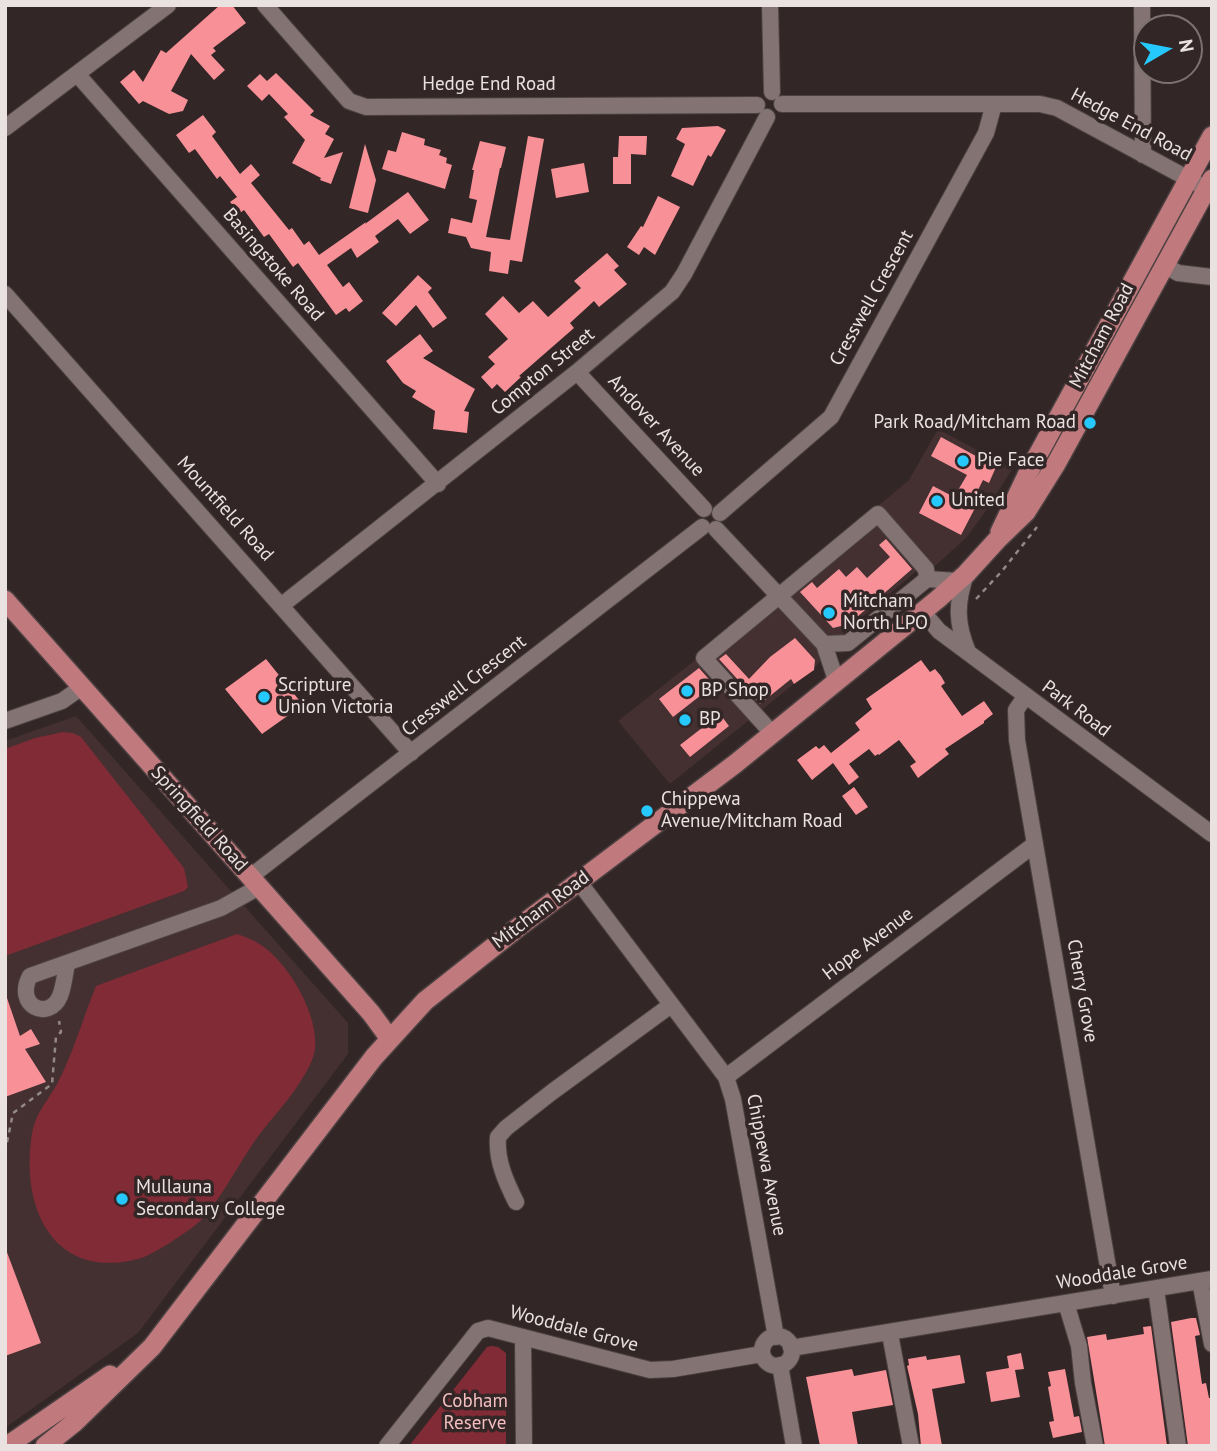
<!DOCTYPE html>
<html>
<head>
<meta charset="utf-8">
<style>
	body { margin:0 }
	#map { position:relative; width:1217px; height:1451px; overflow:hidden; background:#332626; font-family:"PT Sans",sans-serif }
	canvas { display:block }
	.frame { position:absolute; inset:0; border:7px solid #eae1e1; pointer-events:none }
	.north { position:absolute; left:1133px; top:14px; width:70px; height:70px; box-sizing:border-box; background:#332626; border:2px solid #7c7171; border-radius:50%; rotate:80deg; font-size:19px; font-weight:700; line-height:28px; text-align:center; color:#eae1e1 }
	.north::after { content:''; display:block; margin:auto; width:24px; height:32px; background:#26c9fe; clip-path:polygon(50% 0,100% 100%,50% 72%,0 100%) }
</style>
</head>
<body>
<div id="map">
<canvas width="1217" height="1451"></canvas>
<div class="frame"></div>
<div class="north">N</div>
</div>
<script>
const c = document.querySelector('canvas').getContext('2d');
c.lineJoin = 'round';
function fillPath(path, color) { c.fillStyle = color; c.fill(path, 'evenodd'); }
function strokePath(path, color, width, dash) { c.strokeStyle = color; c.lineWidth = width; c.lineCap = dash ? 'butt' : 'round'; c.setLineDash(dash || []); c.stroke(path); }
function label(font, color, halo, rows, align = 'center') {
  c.font = font + ' "PT Sans",sans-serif'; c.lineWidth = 7; c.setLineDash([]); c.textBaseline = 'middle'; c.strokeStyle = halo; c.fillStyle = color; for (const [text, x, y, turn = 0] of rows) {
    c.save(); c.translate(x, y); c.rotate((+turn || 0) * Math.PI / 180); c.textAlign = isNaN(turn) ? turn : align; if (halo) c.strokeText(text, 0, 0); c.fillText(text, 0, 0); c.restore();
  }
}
const built = new Path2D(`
	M938,429L1012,469L990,505L967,537L935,566L920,568L848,629L816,666L670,784L618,721L699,657L909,480Z
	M76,716L348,1023V1054L138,1333L5,1428V741Z`);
const green = new Path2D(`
	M63,732L73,733L81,737L184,868L188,887L184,891L5,956V749L35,738Z
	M237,934C245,937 254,940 261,945C289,963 319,1016 315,1049C314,1057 309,1068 305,1074C292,1098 270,1119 254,1142C238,1165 214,1212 193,1227C179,1237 153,1255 138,1259C56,1280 22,1212 31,1141C34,1113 45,1106 57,1084C73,1054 83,1018 96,986Z
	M492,1346L498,1347L506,1353V1446H409L487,1347Z`);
const building = new Path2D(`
	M220,5H232L246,23L213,48L216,51L211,55L225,70L214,80L191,54L171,91L188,100L183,111L169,114L143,101L139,104L120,82L134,70L143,82L161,50L166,53Z
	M276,73L314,111L310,115L330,126L325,134L334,139L324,158L343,152L331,184L320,180L321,178L292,163L305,140L284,117L288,114L269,94L262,101L247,86L260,74L267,81Z
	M203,115L216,132L212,136L240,174L251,164L260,175L251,183L289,230L292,228L304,245L309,241L319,255L366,222L365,224L408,192L429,220L410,234L398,219L375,236L379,242L357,258L351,248L327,265L343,287L349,282L363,301L349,312L346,308L336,315L298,263L293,267L269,234L264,237L244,210L240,213L230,202L237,197L220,176L217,179L195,149L189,153L176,135Z
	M718,126L726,130L711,157L708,155L693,186L671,176L685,144L676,139L682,128Z
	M402,132L425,139L424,145L441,150L439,155L447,158L446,163L452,165L445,189L382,169L388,150L396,152Z
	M528,136L544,139L522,262L510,260L508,274L489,271L491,252L471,248L466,237L448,233L451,218L472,223L477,200L469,198L474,170H472L480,141L506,147L501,168H500L486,237L510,240Z
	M619,136H647L646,155L631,154V184H613V157H618Z
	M365,144L376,180L368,213L349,208Z
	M584,163L589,192L556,198L551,169Z
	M658,196L680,207L655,255L644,247L639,255L627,247L641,226L643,227Z
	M607,253L619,266L614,270L627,284L599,307L594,301L570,323L574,328L519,376L521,377L505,392L497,384L492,389L481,377L495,364L488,357L508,339L485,314L503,296L519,313L533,301L548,317L581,288L574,281Z
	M418,275L432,288L428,292L447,318L433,328L416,305L396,326L382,313Z
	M420,334L433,351L423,358L475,389L464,411L469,412L467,433L433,429L435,411L412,397L416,391L403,383L386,361Z
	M941,437L996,467L989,483L983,480L970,506L975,508L961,535L919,513L933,486L954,497L967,475L931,456Z
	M886,539L912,569L849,624L833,628L800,592L812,582L817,588L839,569L846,577L857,567L867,578L890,557L879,545Z
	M795,638L815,660L814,670L794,684L791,679L760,704L719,659L726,654L749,679L770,657Z
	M266,659L303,705L262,734L225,689Z
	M921,660L930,672L935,669L941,676L945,683L941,686L962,716L984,701L993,714L984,721V723L945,749L949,754L918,778L910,766L916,762L899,740L879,755L878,754L875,756L869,749L849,764L859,777L849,785L833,763L812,780L797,760L816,746L819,749L824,745L831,753L860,730L855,723L872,709L866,699Z
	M699,668L714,685L673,717L659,699Z
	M720,714L729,726L690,757L680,745Z
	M854,787L868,807L856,815L842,796Z
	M7,998L20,1036L31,1029L40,1044L25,1049L46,1082L5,1097V999Z
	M5,1247L41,1343L5,1356Z
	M1191,1318H1196L1200,1335L1195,1336L1202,1384L1206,1383L1209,1398H1212V1446H1188L1171,1322Z
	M1151,1326L1167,1446H1105L1087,1337L1106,1334L1107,1340L1144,1334L1143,1327Z
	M1021,1353L1024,1369L1015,1370L1020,1397L991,1402L986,1372L1009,1368L1007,1356Z
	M960,1355L965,1383L932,1389L942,1446H921L918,1414L907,1366L909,1365L908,1359L926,1356L927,1360Z
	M852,1369L854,1376L886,1370L893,1405L852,1412L858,1446H820L806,1377Z
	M1065,1369L1074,1417L1079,1416L1082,1432L1053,1438L1049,1422L1054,1421L1048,1387L1051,1386L1048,1372Z`);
const path = new Path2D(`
	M976,599L1002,571L1037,527
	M5,1152L13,1113L52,1084L56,1037L61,1032L59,1021`);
const minor = new Path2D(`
	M265,5L349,101L366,107L757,105
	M770,5L772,92
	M1142,5L1143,155
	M77,74L438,484
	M782,104H1040L1057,108L1198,184
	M5,128L168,5
	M1164,265L1178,273L1212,277
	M5,294L411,753
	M577,372L704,509
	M720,513L831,417L986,133L994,104
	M716,529L824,644L836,680
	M966,574C956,604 956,623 968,652
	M282,605L577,372L672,292L684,274L767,117
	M922,611L939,631L1212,834
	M824,644L848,643L927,579L958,581
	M1025,697L1016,710L1017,740L1113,1296
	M5,721L62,701L82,687
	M772,733L704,658L878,514L926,569L927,579
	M250,877L702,527
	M579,882L726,1077L733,1099L776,1337
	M67,963C65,974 64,986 60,996C49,1022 14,1006 30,976L221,908L259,887
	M726,1077L1035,844
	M516,1202C506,1182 496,1160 498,1137L506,1128L552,1092L671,1005
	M1200,1281L1212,1344
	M1156,1289L1178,1446
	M1066,1303L1079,1346L1083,1383L1095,1446
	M890,1334L911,1446
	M762 1351a15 15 0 1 1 30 0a15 15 0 1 1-30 0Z
	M523,1338L524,1446
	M791,1348L1212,1279
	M780,1365L794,1446
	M387,1446L478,1331L488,1328L650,1370L673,1369L762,1354`);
const major = new Path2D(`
	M1000,532L1028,473L1212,136
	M5,600L371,1013L390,1039
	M7,1446L110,1375
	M45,1446L75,1422L152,1347L374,1057L425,1001L516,929L735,764L938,599L966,574L997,540L1026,512L1056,464L1212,179`);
const markers = [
	[1090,423,7,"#26c9fe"],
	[963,461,7,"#26c9fe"],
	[937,501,7,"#26c9fe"],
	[829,613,7,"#26c9fe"],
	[687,691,7,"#26c9fe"],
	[264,697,7,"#26c9fe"],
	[685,720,7,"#26c9fe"],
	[647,811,7,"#26c9fe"],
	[122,1199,7,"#26c9fe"]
];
const streetNames = [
	["Hedge End Road",489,85],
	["Hedge End Road",1131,125,28],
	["Basingstoke Road",273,265,49],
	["Cresswell Crescent",872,298,-61],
	["Mitcham Road",1102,336,-62],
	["Compton Street",543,372,-39],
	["Andover Avenue",656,426,47],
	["Mountfield Road",225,509,48],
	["Cresswell Crescent",464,686,-38],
	["Park Road",1076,709,37],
	["Springfield Road",199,819,48],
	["Mitcham Road",541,910,-37],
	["Hope Avenue",868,944,-37],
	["Cherry Grove",1082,991,80],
	["Chippewa Avenue",766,1165,79],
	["Wooddale Grove",1122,1273,-9],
	["Wooddale Grove",574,1329,15]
];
const poiNames = [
	["Park Road/Mitcham Road",1076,423,"right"],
	["Pie Face",977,461],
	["United",951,501],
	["Mitcham",843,602],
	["North LPO",843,624],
	["Scripture",278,686],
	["Union Victoria",278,708],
	["BP Shop",701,691],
	["BP",699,720],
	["Chippewa",661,800],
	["Avenue/Mitcham Road",661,822],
	["Mullauna",136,1188],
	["Secondary College",136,1210]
];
const parkNames = [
	["Cobham",475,1402],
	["Reserve",475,1424]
];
fillPath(built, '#443031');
fillPath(green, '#802b35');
fillPath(building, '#f89197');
strokePath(minor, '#4c4141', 18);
strokePath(major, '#4c4141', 22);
strokePath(path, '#938888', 2.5, [5, 5]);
strokePath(minor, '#837373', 16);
strokePath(major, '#c07a7e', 19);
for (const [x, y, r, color] of markers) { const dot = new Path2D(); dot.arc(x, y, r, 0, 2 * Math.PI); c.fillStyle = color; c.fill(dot); strokePath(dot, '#332626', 2.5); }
label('19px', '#eae1e1', '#332626', streetNames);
label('19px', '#eae1e1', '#332626', poiNames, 'left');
label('19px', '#f3bebf', '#332626', parkNames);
</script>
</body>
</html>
